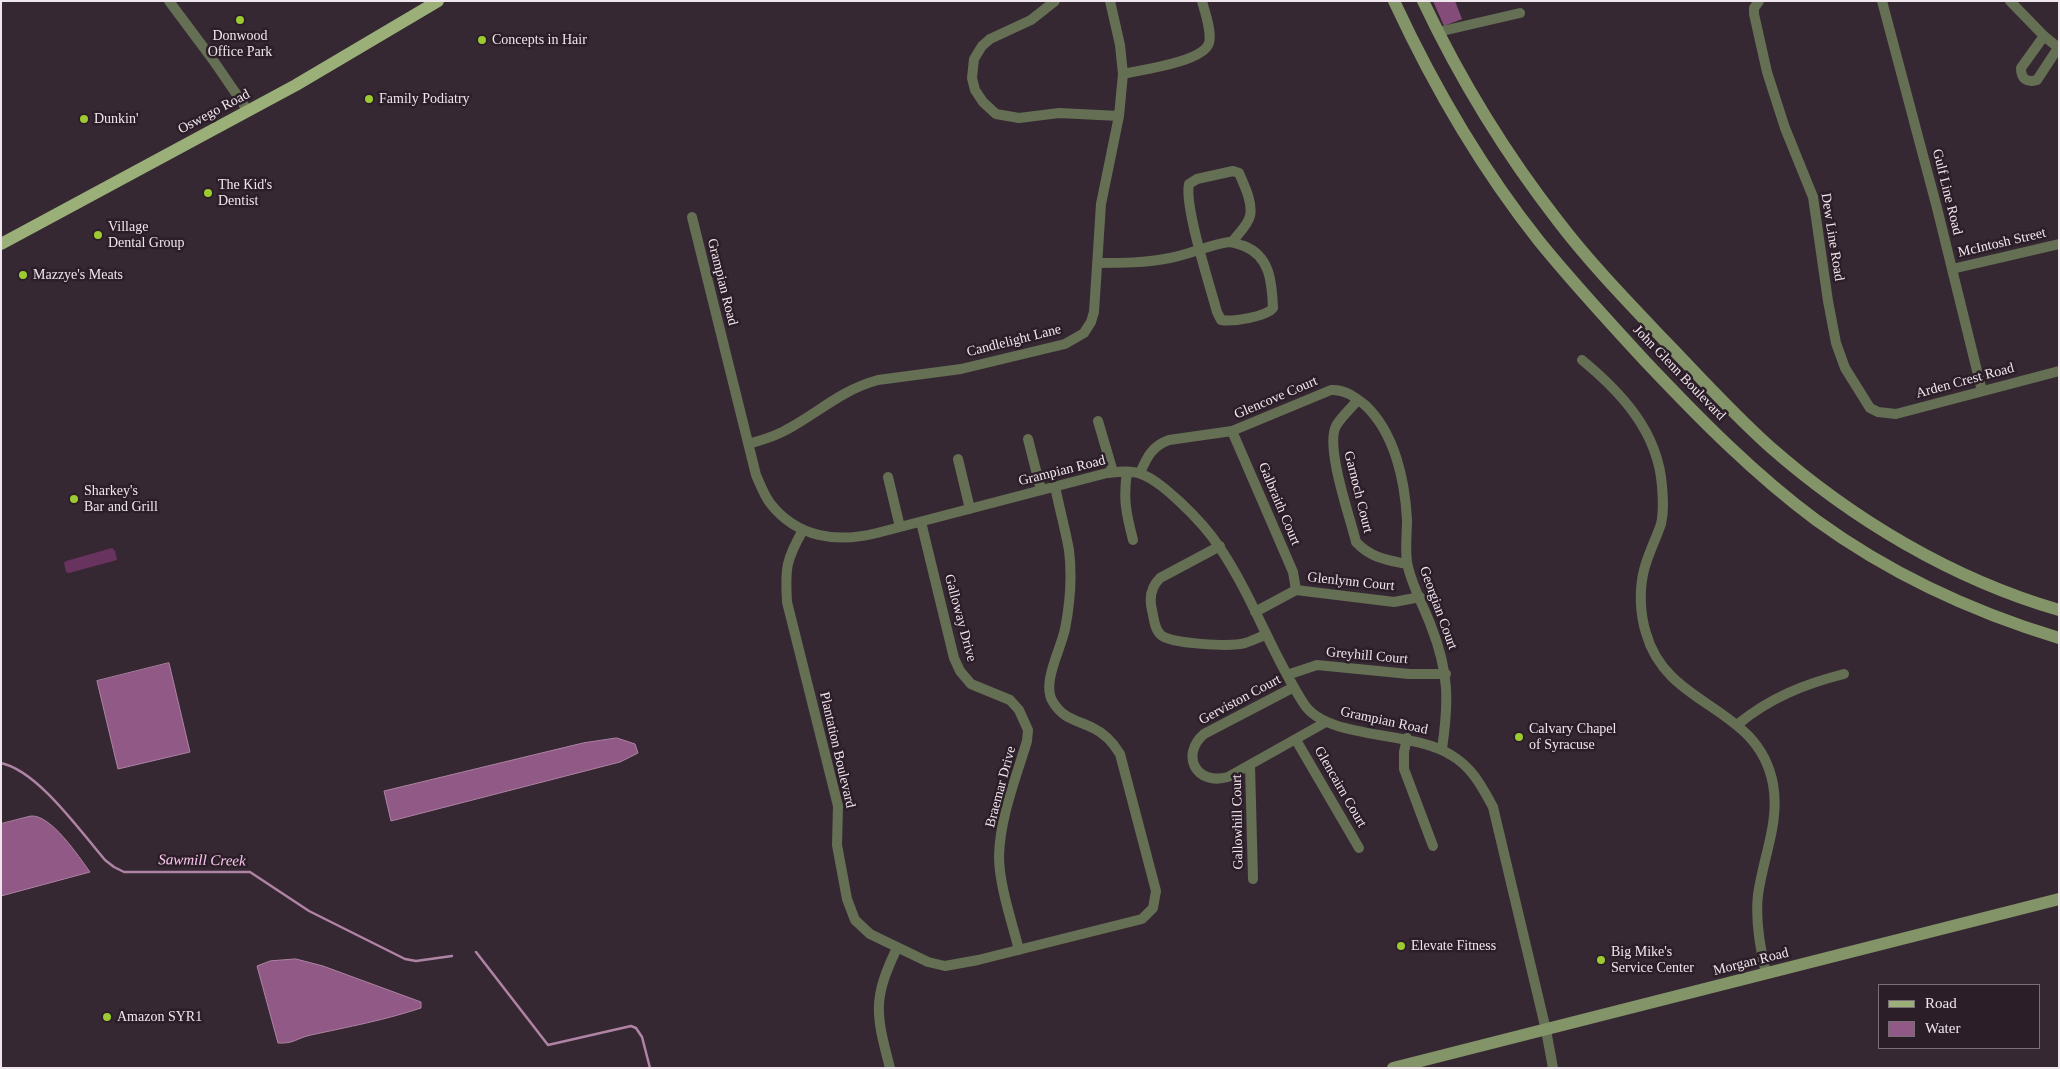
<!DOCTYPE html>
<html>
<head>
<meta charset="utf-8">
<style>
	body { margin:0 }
	#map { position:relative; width:2060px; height:1069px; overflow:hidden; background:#362832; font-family:Georgia,serif }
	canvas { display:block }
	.frame { position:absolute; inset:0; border:2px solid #f0e6ed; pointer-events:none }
	.legend { position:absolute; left:1878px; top:984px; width:162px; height:65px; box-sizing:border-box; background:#2c1e28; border:1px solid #7a6e77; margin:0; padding:6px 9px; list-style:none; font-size:15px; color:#f0e6ed }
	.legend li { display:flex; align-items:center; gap:10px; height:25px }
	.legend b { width:25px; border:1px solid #7a6e77 }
</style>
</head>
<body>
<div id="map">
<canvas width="2060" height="1069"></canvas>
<div class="frame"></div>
<ul class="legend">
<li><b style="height:6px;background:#9bb078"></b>Road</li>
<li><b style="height:14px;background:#915985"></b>Water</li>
</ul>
</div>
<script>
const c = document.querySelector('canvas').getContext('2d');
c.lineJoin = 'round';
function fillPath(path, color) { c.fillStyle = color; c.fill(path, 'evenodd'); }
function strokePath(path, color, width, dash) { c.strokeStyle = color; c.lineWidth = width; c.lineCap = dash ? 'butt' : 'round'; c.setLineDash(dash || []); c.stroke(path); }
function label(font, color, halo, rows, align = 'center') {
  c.font = font + ' Georgia,serif'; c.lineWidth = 5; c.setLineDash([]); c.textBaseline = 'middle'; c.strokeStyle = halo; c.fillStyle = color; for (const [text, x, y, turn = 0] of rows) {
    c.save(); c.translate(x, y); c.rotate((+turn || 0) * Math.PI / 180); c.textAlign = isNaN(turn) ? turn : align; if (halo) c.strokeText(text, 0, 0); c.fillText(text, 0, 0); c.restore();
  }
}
const green = new Path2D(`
	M112,548L115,551L117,560L69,573L66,572L64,563L66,561Z`);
const forest = new Path2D(`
	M1433,1H1455L1462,19L1444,26Z`);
const water = new Path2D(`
	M169,663L190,752L118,769L97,681Z
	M617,738L635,744L638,753L620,762L391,821L384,791L583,743Z
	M31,816C51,814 79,857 90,872L1,896V824Z
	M296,959L323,966L421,1002V1008C385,1020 348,1027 311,1035C297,1038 294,1044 278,1043L257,966L270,961Z`);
const stream = new Path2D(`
	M1,763C38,771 80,831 105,860L114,867L124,872H250L309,911L405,959L416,961L452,956
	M476,952L548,1045L631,1026L636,1028L642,1037L650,1068`);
const street = new Path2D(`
	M169,1L213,60L248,111
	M1055,1L1031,20L990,39L982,46L974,59L972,78L975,90L983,102L996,114L1019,118L1059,113L1119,116
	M1759,1L1754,8V14L1767,72L1785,128L1813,197L1828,301L1836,343L1845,368L1870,408L1878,412L1896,414L2059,371
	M1882,1L1937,208L1982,391
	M2010,1L2044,36L2059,48
	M1438,32L1520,13
	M2044,36L2021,68C2021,79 2027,83 2037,80L2058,48
	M1123,74C1141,70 1203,62 1209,43C1212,31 1205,13 1202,1
	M692,217L756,475C760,484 764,495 770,503C797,538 837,543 877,533L1107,473C1117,472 1131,470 1141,474C1155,479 1169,492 1180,502C1195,516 1209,531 1220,548C1253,597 1272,655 1304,704C1327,740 1412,730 1451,755C1472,767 1482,787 1493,807L1546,1030L1553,1068
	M1097,263C1122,263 1145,263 1170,258C1190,254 1209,245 1229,242C1234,242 1239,245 1244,246C1270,256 1272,282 1273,308C1266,317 1232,322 1221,320L1217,312C1210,286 1184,206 1189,184L1197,179L1233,171L1239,173C1244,185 1253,202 1250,216C1248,225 1238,234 1232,242
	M1952,269L2059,244
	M1582,360C1622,393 1658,432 1662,486C1663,499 1664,511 1661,524C1656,539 1648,554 1644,570C1639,590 1640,614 1646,633C1667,709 1758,704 1773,784C1780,823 1763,857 1758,895C1755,921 1760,948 1766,973
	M1358,400C1351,408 1341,417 1336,426C1325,447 1350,517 1356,542C1371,558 1387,560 1407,564
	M1098,421L1113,472
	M1232,431L1293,572L1296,590
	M1028,439L1041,490
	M749,444C761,440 774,437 786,430C818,413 841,390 878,380L961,369L1065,344L1084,333L1091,322L1094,312L1101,204L1119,116L1123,74L1120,45L1110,1
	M958,459L970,509
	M1127,472C1123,499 1126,513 1133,540
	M1140,473C1147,457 1152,446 1169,440L1232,431L1331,390C1345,389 1355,397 1365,405C1395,433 1405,481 1407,520C1407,534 1405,548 1407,562C1410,582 1424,607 1431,626C1449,672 1449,701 1442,749
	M888,477L900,527
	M921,522L954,658L960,671L971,684L1010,700L1019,710L1028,730L1027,741C1016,778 1000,817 999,856C999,885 1012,922 1019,950
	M803,530C786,560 785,568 787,602L838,806L837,845L847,899L855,920L870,934L928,962L945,966L978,960L1142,919L1153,908L1156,891L1120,754C1114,744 1104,733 1093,728C1077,720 1063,719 1053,702C1041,684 1061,649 1065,629C1070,604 1072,575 1069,550C1065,528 1059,507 1055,486
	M1220,546L1160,578C1151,587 1149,598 1152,610C1154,618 1154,629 1161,635C1170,644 1232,647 1245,643C1252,641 1259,637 1266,635
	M1255,612L1296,590L1394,602L1420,597
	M1287,675L1317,665L1409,674H1446
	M1294,687L1204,734C1180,755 1196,786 1228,777L1326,722
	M1738,724C1770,698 1804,684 1844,674
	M1407,738L1404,752V769L1433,846
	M1296,740L1359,848
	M1250,765L1253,879
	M890,1068C876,1014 872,1000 897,948`);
const secondary = new Path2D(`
	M1394,1C1433,85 1481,168 1539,241C1573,283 1609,322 1646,362C1699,418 1754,474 1816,520C1889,573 1973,612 2059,638
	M1423,1C1460,79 1505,153 1558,221C1590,263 1627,301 1664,340C1698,375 1732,413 1769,446C1852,519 1952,579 2059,610
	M1393,1068L2059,899`);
const primary = new Path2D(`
	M1,244L296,85L438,1`);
const markers = [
	[240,20,5,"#9cca31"],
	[482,40,5,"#9cca31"],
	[369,99,5,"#9cca31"],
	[84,119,5,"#9cca31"],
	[208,193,5,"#9cca31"],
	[98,235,5,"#9cca31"],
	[23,275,5,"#9cca31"],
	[74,499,5,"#9cca31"],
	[1519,737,5,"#9cca31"],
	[1401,946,5,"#9cca31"],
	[1601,960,5,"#9cca31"],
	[107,1017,5,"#9cca31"]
];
const poiNames = [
	["Donwood",240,36,"center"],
	["Office Park",240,52,"center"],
	["Concepts in Hair",492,40],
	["Family Podiatry",379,99],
	["Dunkin'",94,119],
	["The Kid's",218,185],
	["Dentist",218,201],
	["Village",108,227],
	["Dental Group",108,243],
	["Mazzye's Meats",33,275],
	["Sharkey's",84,491],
	["Bar and Grill",84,507],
	["Calvary Chapel",1529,729],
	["of Syracuse",1529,745],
	["Elevate Fitness",1411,946],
	["Big Mike's",1611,952],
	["Service Center",1611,968],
	["Amazon SYR1",117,1017]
];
const streetNames = [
	["Oswego Road",214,112,-28],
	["Gulf Line Road",1947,192,76],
	["Dew Line Road",1832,237,81],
	["McIntosh Street",2002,243,-13],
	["Grampian Road",722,282,76],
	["Candlelight Lane",1014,341,-14],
	["John Glenn Boulevard",1679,373,46],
	["Arden Crest Road",1965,381,-15],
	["Glencove Court",1276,398,-23],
	["Grampian Road",1062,471,-14],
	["Garnoch Court",1358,492,76],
	["Galbraith Court",1279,504,67],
	["Glenlynn Court",1351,582,6],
	["Georgian Court",1438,608,70],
	["Galloway Drive",960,618,75],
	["Greyhill Court",1367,656,5],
	["Gerviston Court",1240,700,-28],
	["Grampian Road",1384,721,12],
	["Plantation Boulevard",837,750,77],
	["Braemar Drive",1001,787,-75],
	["Glencairn Court",1340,787,60],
	["Gallowhill Court",1238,822,-91],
	["Morgan Road",1751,962,-14]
];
const waterNames = [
	["Sawmill Creek",202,861,1]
];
fillPath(green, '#68335e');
fillPath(forest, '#844c78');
fillPath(water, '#915985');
strokePath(water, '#ae83a4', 1);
strokePath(stream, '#ae83a4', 2.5);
strokePath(street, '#646f54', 10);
strokePath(secondary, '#839468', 12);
strokePath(primary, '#9bb078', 12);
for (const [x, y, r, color] of markers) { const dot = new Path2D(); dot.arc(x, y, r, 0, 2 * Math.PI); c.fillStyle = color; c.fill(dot); strokePath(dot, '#2c1e28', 2); }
label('14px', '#f0e6ed', '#2c1e28', poiNames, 'left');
label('14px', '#f0e6ed', '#2c1e28', streetNames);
label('italic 15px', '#fac8ee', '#2c1e28', waterNames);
</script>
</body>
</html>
